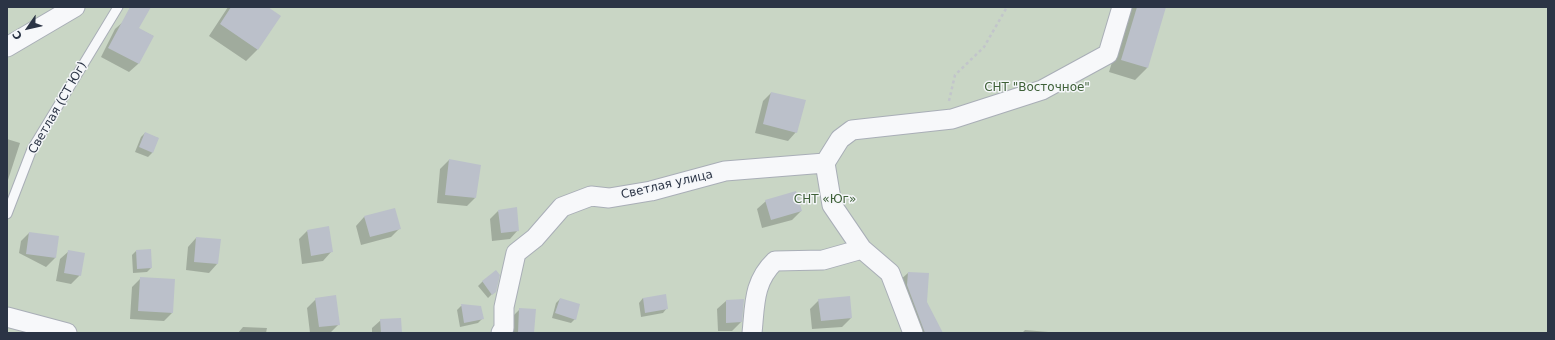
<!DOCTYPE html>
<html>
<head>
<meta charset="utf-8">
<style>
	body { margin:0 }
	#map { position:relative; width:1555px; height:340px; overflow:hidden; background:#e4e7ec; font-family:"DejaVu Sans",sans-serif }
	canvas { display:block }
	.frame { position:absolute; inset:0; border:8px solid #2b3445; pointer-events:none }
	.north { position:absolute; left:8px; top:8px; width:40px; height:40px; -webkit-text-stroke:3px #f4f6f9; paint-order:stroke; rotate:236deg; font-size:11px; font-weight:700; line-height:16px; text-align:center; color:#2b3445 }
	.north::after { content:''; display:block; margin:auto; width:14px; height:18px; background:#2b3445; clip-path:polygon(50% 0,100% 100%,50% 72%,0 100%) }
</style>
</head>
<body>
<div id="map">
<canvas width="1555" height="340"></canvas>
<div class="frame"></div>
<div class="north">С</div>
</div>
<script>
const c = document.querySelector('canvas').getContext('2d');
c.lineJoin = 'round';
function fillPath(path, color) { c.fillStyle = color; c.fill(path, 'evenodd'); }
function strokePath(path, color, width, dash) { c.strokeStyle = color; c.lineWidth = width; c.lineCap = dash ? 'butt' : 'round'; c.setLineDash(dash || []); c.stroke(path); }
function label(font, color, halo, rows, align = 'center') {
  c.font = font + ' "DejaVu Sans",sans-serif'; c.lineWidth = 3; c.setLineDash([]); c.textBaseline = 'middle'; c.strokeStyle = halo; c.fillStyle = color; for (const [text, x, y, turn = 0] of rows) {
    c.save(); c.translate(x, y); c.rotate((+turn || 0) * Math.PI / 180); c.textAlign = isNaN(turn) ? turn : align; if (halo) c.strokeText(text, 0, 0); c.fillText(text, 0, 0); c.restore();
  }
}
const green = new Path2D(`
	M7,7H1548V333H7Z`);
const shadow = new Path2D(`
	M228,7H266L258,49L246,61L209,36Z
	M1129,7H1165L1147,68L1135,80L1109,72Z
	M124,21L153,36L138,64L129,72L101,57L115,29Z
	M771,93L796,132L788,141L755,133L763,101Z
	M145,133L158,138L152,153L148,157L135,152L141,137Z
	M7,139L20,143L7,183Z
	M449,160L475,198L467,206L437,203L440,169Z
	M766,201L801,211L792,220L762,228L757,209Z
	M498,211L518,230L510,239L492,241L490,219Z
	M364,217L400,228L391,237L361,245L356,226Z
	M307,231L331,252L323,261L302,264L299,239Z
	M29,233L58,237L55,258L46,267L19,253L21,241Z
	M196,238L220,240L217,264L209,273L186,270L188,247Z
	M69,251L80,275L71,284L56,281L60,259Z
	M136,251L151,268L147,272L133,273L132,255Z
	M908,273L926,303L942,333H913L899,281Z
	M141,278L172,313L164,321L130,319L132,287Z
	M483,281L495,291L488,298L478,286Z
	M643,298L667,308L663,313L641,317L639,303Z
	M316,299L339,324L330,333H310L307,308Z
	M560,299L575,319L571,323L552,318L556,303Z
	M743,300L741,322L732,331H718L717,309L726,301Z
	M819,300L851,318L842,327L812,329L810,309Z
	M461,306L480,307L482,319L478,323L460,327L457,310Z
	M520,309L533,333H510L511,318Z
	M381,320L401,333H372V328Z
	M243,327L267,328L266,333H238Z
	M1025,330L1060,333H1022Z`);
const building = new Path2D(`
	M130,7H151L139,28L154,36L139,64L108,48Z
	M231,7H268L281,16L258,50L220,24Z
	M1137,7H1166L1148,68L1121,60Z
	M771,92L806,100L797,133L763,124Z
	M145,132L159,138L153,153L139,147Z
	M449,159L481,165L476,198L445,195Z
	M796,191L802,211L771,220L765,200Z
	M517,207L519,231L501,233L498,210Z
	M395,208L401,229L370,237L364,216Z
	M329,226L333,252L311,256L307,230Z
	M29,232L59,236L56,258L26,254Z
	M196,237L221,239L218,264L194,262Z
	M151,249L152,268L137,269L136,250Z
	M68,250L85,253L81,276L64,273Z
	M496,270L500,275L496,292L492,295L482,281Z
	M908,272L929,273L927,302L943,333H925L907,285Z
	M140,277L175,279L173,313L138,311Z
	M666,294L668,309L645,313L643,298Z
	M336,295L340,325L319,327L315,298Z
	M850,296L852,318L821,321L818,299Z
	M560,298L580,304L576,320L555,313Z
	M744,299L742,322L726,323V300Z
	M461,304L481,306L484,319L464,323Z
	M519,308L536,309L534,333H518Z
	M401,318L402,333H381L380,319Z`);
const path = new Path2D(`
	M949,101L955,75L984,47L1007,7`);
const service = new Path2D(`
	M7,214L32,149L118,7`);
const minor = new Path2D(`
	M7,47L75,7
	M825,163L832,205L862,249L890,273L913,333
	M7,317L67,333
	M501,333L504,328V307L516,253L535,238L562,207L591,196L609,198L651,191L725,171L825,163L840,139L852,130L952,119L1042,90L1108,54L1122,7
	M752,333C755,305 753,282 775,261L823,260L862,249`);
const parkNames = [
	["СНТ \"Восточное\"",1037,88],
	["СНТ «Юг»",825,200]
];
const streetNames = [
	["Светлая (СТ Юг)",58,108,-60],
	["Светлая улица",667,185,-13]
];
fillPath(green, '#c9d6c5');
fillPath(shadow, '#0003');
fillPath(building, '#bbc0ca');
strokePath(service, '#a9aeb7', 11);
strokePath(minor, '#a9aeb7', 21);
strokePath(path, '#c2c5cb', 2.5, [3, 3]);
strokePath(service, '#f7f8fa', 9);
strokePath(minor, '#f7f8fa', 19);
label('12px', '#3f6138', '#f4f6f9', parkNames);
label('12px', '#2b3445', '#f4f6f9', streetNames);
</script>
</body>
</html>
